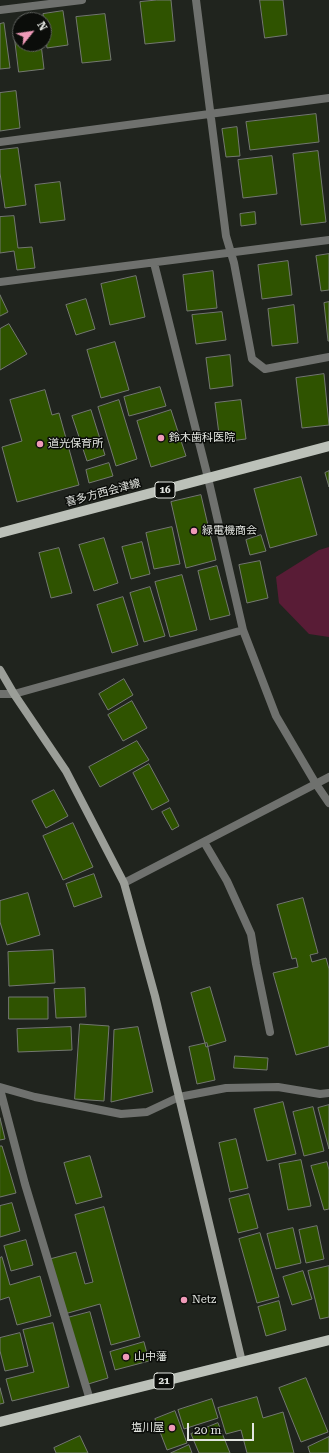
<!DOCTYPE html>
<html>
<head>
<meta charset="utf-8">
<style>
	body { margin:0 }
	#map { position:relative; width:329px; height:1453px; overflow:hidden; background:#20241e; font-family:"Roboto Serif",serif }
	canvas { display:block }
	.north { position:absolute; left:12px; top:12px; width:40px; height:40px; box-sizing:border-box; background:#0b0d0a; border:1px solid #616360; border-radius:50%; rotate:60deg; font-size:11px; font-weight:700; line-height:16px; text-align:center; color:#e2e5e0 }
	.north::after { content:''; display:block; margin:auto; width:14px; height:18px; background:#ef9ab8; clip-path:polygon(50% 0,100% 100%,50% 72%,0 100%) }
	.scale { position:absolute; left:187px; top:1423px; width:67px; height:18px; box-sizing:border-box; border:2px solid #e2e5e0; border-top:0; padding-left:5px; font-size:12px; line-height:14px; white-space:nowrap; color:#e2e5e0; -webkit-text-stroke:3px #0b0d0a; paint-order:stroke }
</style>
</head>
<body>
<div id="map">
<canvas width="329" height="1453"></canvas>
<div class="north">N</div>
<div class="scale">20 m</div>
</div>
<script>
const c = document.querySelector('canvas').getContext('2d');
c.lineJoin = 'round';
function fillPath(path, color) { c.fillStyle = color; c.fill(path, 'evenodd'); }
function strokePath(path, color, width, dash) { c.strokeStyle = color; c.lineWidth = width; c.lineCap = dash ? 'butt' : 'round'; c.setLineDash(dash || []); c.stroke(path); }
function label(font, color, halo, rows, align = 'center') {
  c.font = font + ' "Roboto Serif","Noto Sans JP",serif'; c.lineWidth = 3; c.setLineDash([]); c.textBaseline = 'middle'; c.strokeStyle = halo; c.fillStyle = color; for (const [text, x, y, turn = 0] of rows) {
    c.save(); c.translate(x, y); c.rotate((+turn || 0) * Math.PI / 180); c.textAlign = isNaN(turn) ? turn : align; if (halo) c.strokeText(text, 0, 0); c.fillText(text, 0, 0); c.restore();
  }
}
const green = new Path2D(`
	M329,547V637L309,634L279,603L276,577L319,550Z`);
const building = new Path2D(`
	M157,0H171L175,41L145,44L140,2Z
	M260,0H283L287,35L265,38Z
	M63,11L68,45L47,48L43,14Z
	M105,14L111,60L82,63L76,17Z
	M4,23L10,68L0,69V24Z
	M14,31H20V44H41L44,69L19,72Z
	M16,91L20,128L0,131V93Z
	M316,114L319,142L250,150L246,122Z
	M237,127L240,156L226,157L222,129Z
	M18,148L26,205L5,208L0,173V150Z
	M318,151L326,222L301,225L293,154Z
	M272,156L277,194L243,198L238,160Z
	M60,182L65,220L40,223L35,185Z
	M255,212L256,224L241,226L240,214Z
	M14,216L18,248L32,247L35,268L17,270L14,251L0,253V217Z
	M329,254V290L321,291L316,256Z
	M288,261L292,295L262,299L258,265Z
	M213,271L217,308L187,311L183,275Z
	M136,276L145,317L110,325L101,284Z
	M0,295L8,312L0,316Z
	M86,299L95,329L76,335L66,305Z
	M329,302V341H328L324,303Z
	M294,305L298,343L272,346L268,309Z
	M222,312L226,340L196,344L192,315Z
	M9,324L27,354L0,370V329Z
	M115,342L129,390L101,398L87,350Z
	M230,355L233,386L210,389L206,358Z
	M324,374L329,425L302,428L296,378Z
	M160,387L166,406L129,416L124,397Z
	M45,390L52,415L59,413L79,485L17,502L2,447L22,441L10,400Z
	M119,400L137,459L116,466L98,407Z
	M241,400L246,439L220,442L215,403Z
	M91,410L105,455L87,461L72,416Z
	M171,410L186,456L151,467L137,421Z
	M109,463L113,476L89,483L86,470Z
	M329,471V487L325,473Z
	M301,477L317,535L270,548L254,489Z
	M201,495L216,560L186,568L171,502Z
	M172,527L180,564L154,569L146,533Z
	M261,535L266,551L250,555L246,540Z
	M104,538L118,583L94,591L79,545Z
	M142,542L150,574L131,579L122,547Z
	M59,548L72,593L51,598L39,553Z
	M260,561L268,598L247,603L239,565Z
	M217,566L230,615L210,620L198,571Z
	M182,575L197,630L170,637L155,582Z
	M150,587L165,636L144,642L130,593Z
	M123,597L138,645L112,653L97,605Z
	M124,679L133,695L108,710L99,694Z
	M132,701L147,728L123,741L108,715Z
	M137,741L149,760L100,787L89,767Z
	M149,764L169,801L152,810L133,773Z
	M54,790L68,816L46,828L32,801Z
	M170,808L179,826L172,830L162,812Z
	M73,823L93,867L63,880L43,836Z
	M94,874L102,897L74,907L66,884Z
	M28,893L40,935L7,945L0,922V901Z
	M303,898L318,953L310,955L312,962L326,958L329,969V1046L296,1055L273,973L298,967L296,958L292,959L277,905Z
	M53,950L55,983L9,986L8,952Z
	M210,987L226,1041L206,1047L191,993Z
	M85,988L86,1017L56,1018L54,989Z
	M9,997H48V1019H9Z
	M80,1024L109,1026L104,1101L75,1099Z
	M71,1027L72,1050L18,1052L17,1029Z
	M138,1027L153,1092L111,1102L114,1030Z
	M207,1043L215,1080L197,1084L189,1047Z
	M235,1056L268,1058L267,1070L234,1068Z
	M283,1102L296,1154L267,1161L254,1109Z
	M329,1105V1149L318,1108Z
	M313,1107L324,1151L304,1156L293,1112Z
	M0,1118L5,1139L0,1140Z
	M236,1139L248,1188L230,1192L219,1143Z
	M0,1146H2L16,1193L0,1197Z
	M90,1156L102,1197L76,1204L64,1163Z
	M301,1160L311,1206L288,1210L279,1164Z
	M327,1162L329,1170V1209L324,1210L311,1166Z
	M249,1194L258,1228L238,1233L229,1199Z
	M12,1203L20,1231L0,1237V1206Z
	M104,1207L140,1337L111,1345L100,1304L61,1315L46,1260L76,1252L85,1284L93,1282L75,1215Z
	M317,1226L324,1259L306,1263L299,1230Z
	M293,1228L301,1263L276,1269L267,1234Z
	M260,1233L279,1297L257,1303L239,1239Z
	M26,1240L33,1265L11,1271L4,1246Z
	M2,1257L10,1285L40,1276L51,1316L17,1325L9,1297L0,1300V1258Z
	M329,1266V1317L320,1319L308,1271Z
	M303,1271L312,1299L292,1305L283,1277Z
	M279,1301L286,1330L266,1336L258,1307Z
	M90,1312L108,1378L85,1385L67,1318Z
	M53,1323L69,1387L12,1401L6,1379L34,1372L23,1330Z
	M20,1333L28,1366L5,1371L0,1351V1338Z
	M144,1342L149,1361L115,1370L110,1352Z
	M306,1378L328,1432L301,1442L279,1388Z
	M0,1388L4,1403L0,1404Z
	M257,1397L263,1418L283,1412L294,1453H247L241,1430L226,1434L218,1408Z
	M212,1399L218,1418L184,1429L178,1410Z
	M175,1411L187,1443L167,1450L155,1419Z
	M218,1423L230,1453H199L191,1434Z
	M80,1436L88,1453H56L54,1448Z
	M329,1437V1453H310L308,1447Z
	M189,1445L192,1453H171Z`);
const street = new Path2D(`
	M196,0L226,236L234,263L252,359L265,369L329,357
	M0,10L82,0
	M0,142L329,98
	M154,263L208,478L243,630L276,716L316,784L329,803
	M0,282L329,240
	M0,694H14L243,630
	M204,842L227,881L251,934L256,964L270,1032
	M124,883L329,777
	M0,1087L35,1097L121,1114L147,1112L179,1097L226,1088L278,1087L320,1094L329,1093
	M0,1089L25,1184L90,1400`);
const secondary = new Path2D(`
	M0,670L14,694L66,771L124,883L155,996L242,1362`);
const primary = new Path2D(`
	M0,533L329,446
	M0,1422L329,1340`);
const markers = [
	[161,438,4,"#ef9ab8"],
	[40,444,4,"#ef9ab8"],
	[194,531,4,"#ef9ab8"],
	[184,1300,4,"#ef9ab8"],
	[126,1357,4,"#ef9ab8"],
	[172,1428,4,"#ef9ab8"]
];
const shields = [
	[165,490,20],
	[164,1381,20]
];
const shieldNames = [
	["16",165,490],
	["21",164,1381]
];
const poiNames = [
	["鈴木歯科医院",169,438],
	["道光保育所",48,444],
	["緑電機商会",202,531],
	["Netz",192,1300],
	["山中藩",134,1357],
	["塩川屋",164,1428,"right"]
];
const streetNames = [
	["喜多方西会津線",103,493,-15]
];
fillPath(green, '#591c36');
fillPath(building, '#2f5300');
strokePath(building, '#737870', 1);
strokePath(street, '#6f716e', 8);
strokePath(secondary, '#9b9e98', 8);
strokePath(primary, '#bcc1b9', 10);
for (const [x, y, r, color] of markers) { const dot = new Path2D(); dot.arc(x, y, r, 0, 2 * Math.PI); c.fillStyle = color; c.fill(dot); strokePath(dot, '#0b0d0a', 1.5); }
for (const [x, y, w] of shields) { const box = new Path2D(); box.roundRect(x - w / 2, y - 8, w, 16, 3); c.fillStyle = '#0b0d0a'; c.fill(box); strokePath(box, '#e2e5e0', 1); }
label('bold 10px', '#e2e5e0', null, shieldNames);
label('11px', '#e2e5e0', '#0b0d0a', poiNames, 'left');
label('11px', '#e2e5e0', '#0b0d0a', streetNames);
</script>
</body>
</html>
